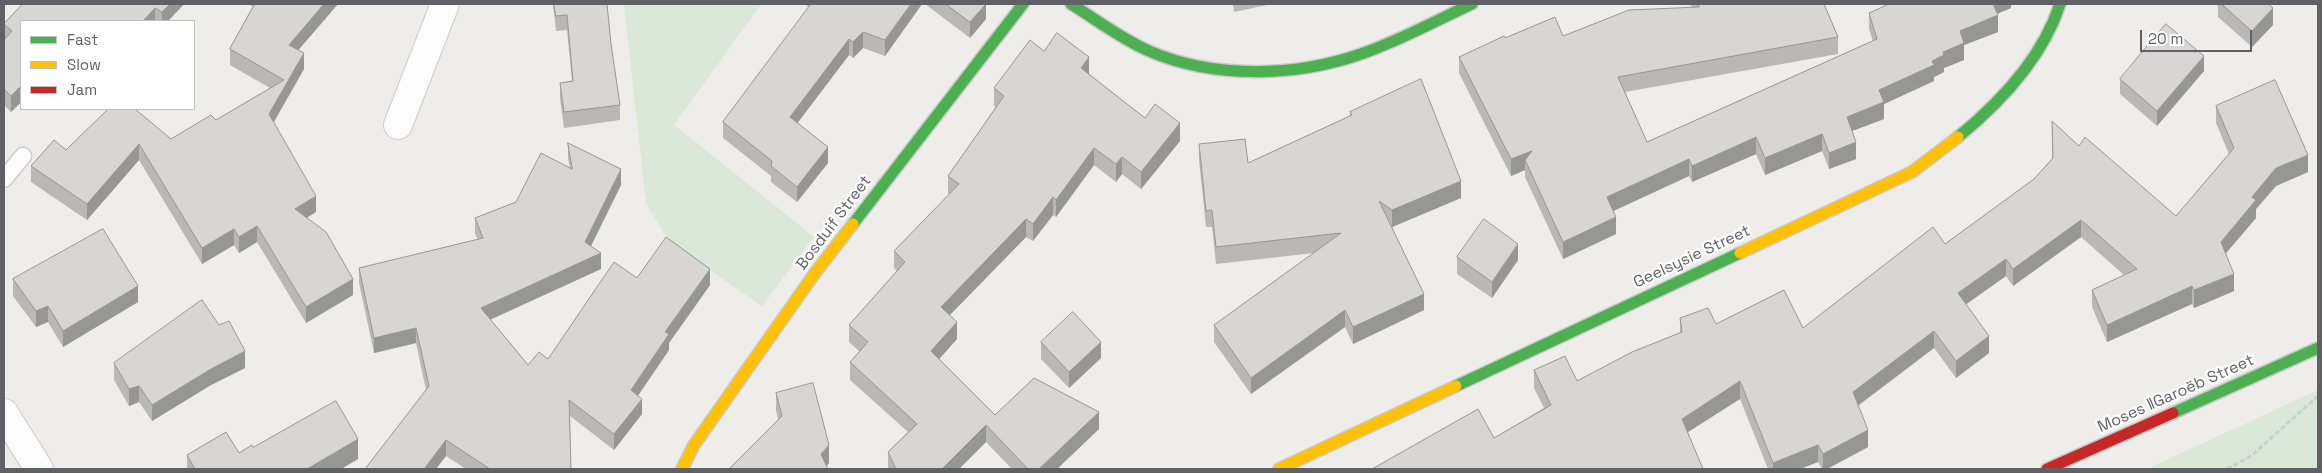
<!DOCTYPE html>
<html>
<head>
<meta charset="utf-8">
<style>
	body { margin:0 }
	#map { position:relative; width:2322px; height:473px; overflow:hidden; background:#eeede9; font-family:"Space Grotesk",sans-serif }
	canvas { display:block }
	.frame { position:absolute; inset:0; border:5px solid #5f6166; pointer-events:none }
	.legend { position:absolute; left:20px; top:20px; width:175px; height:90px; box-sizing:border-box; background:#fff; border:1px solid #bfc0c2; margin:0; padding:6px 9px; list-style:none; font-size:15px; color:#5f6166 }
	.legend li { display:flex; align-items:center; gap:10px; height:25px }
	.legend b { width:25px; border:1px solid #bfc0c2 }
	.scale { position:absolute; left:2140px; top:30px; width:112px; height:22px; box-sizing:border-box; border:2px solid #5f6166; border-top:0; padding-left:6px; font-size:15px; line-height:18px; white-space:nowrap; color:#5f6166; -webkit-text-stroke:4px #fff; paint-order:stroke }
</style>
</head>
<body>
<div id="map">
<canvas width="2322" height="473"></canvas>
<div class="frame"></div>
<ul class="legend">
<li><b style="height:6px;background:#4caf50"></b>Fast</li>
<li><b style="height:6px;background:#ffc107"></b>Slow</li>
<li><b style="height:6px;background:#c62828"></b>Jam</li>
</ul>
<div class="scale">20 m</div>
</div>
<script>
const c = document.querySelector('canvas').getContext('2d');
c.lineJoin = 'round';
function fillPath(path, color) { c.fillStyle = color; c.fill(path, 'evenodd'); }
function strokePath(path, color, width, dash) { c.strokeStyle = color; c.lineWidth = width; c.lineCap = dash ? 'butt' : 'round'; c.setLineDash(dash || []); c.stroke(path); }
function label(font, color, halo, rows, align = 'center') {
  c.font = font + ' "Space Grotesk",sans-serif'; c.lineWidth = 4.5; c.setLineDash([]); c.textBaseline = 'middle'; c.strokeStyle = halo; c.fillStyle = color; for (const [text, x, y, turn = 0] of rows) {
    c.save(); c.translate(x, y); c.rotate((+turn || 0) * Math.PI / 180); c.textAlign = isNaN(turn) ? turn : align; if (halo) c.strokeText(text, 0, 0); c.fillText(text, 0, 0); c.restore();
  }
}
const green = new Path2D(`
	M624,4H761L674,125L814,237L762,306L669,242L646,203Z
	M2318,390V469H2147Z`);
const path = new Path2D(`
	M2227,469L2251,456L2318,396`);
const lane = new Path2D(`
	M4,179L23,156`);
const street = new Path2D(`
	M398,125L445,4
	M4,413L39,469`);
const fast = new Path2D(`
	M1071,4C1097,20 1121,39 1149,51C1214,79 1295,77 1361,54C1399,41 1435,21 1472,4
	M1958,137C2001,102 2043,57 2060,4
	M853,224L1023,4
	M1456,386L1740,253
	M2173,413L2318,348`);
const slow = new Path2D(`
	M1740,253L1912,172L1958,137
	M682,469L694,445L815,273L853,224
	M1279,469L1456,386`);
const jam = new Path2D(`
	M2047,469L2173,413`);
const wall = new Path2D(`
	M23,4H184L168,21H21V102L11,112L4,105V24Z
	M249,4H338L298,50L304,69L274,122L316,212L306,218L353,295L306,323L257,242L239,253L234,245L202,264L139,160L87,220L31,182V166L66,150L171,139L216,120L270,88L230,65V49L253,7Z
	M553,4H607L611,44L620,105V120L564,128L560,98V83L572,81L567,30L556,31Z
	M804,4H922L885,56L863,48L853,58L849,55L797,123L828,163L797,202L771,182V176L723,138V122L809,7Z
	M925,4H986V19L970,38Z
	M1233,4H1269L1267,5L1234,12Z
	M1690,4H1824L1838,37V54L1625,92L1647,142L1873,41L1869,29V13L2011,4V8L1997,14L1998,32L1964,45V60L1944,68V72L1934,77V81L1884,104V119L1852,131L1856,159L1829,169L1822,151L1765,175L1756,154L1692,182L1689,176L1613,211L1616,234L1563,259L1525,177V170L1511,176L1459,73V57L1505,38L1563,36L1692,7Z
	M2215,4H2268L2273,25L2252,47L2218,17V6Z
	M1044,51L1089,74L1145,118L1180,141L1141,189L1122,174L1116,182L1094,165L1056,217L1053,215L1033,241L1026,237L950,315L957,339L939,359L995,415L1099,429L1057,469H1012L986,442L959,469H888V452L908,432L850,380V362L860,352L849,342V325L897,271L894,268V251L950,194L948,193V176L996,107L994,106V88Z
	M2204,71L2157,126L2120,94V79Z
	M2216,106L2308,172L2276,186L2256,209V218L2226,253L2234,291L2194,308L2192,304L2107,342L2092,307V290L2124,275L2081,237L2013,286L2006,276L1966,304L1989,353L1956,378L1934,348L1858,406L1868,447L1827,469H1822L1818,462L1800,469H1768L1740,399L1494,438L1544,408L1534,388V370L1577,381L1680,333V318L1716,324L1803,328L1945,244L2034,179L2052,159V121L2079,146L2176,216L2229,154L2216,123Z
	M1350,112L1461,198L1392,227L1424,310L1353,344L1345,327L1251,394L1214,342V325L1314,253L1216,264L1212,227H1206L1199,160V144L1248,163L1350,116Z
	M568,143L621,185L591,246L601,269L490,319L528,365L548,359L637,278L710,285L669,343V350L638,395L642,414L614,450L570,416L571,469H466L446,456L426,390L416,343L374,353L359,283V268L478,240L475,234V218L516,202L570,168L568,159Z
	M1457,257L1518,260L1492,298L1457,274Z
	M13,279L138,302L63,347L48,322L36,327L13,296Z
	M1041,342L1101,358L1069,388L1041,359Z
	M114,363L245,368L211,385L152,421L139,402L129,406L114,380Z
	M776,393L829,463L827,466L778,420L776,410Z
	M253,447L358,459L341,469H187V455L239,453Z`);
const shadedWall = new Path2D(`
	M170,4H184L168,21H162V12Z
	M324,4H338L289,61V45Z
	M911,4H922L885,56V40Z
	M986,4V19L970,38V22Z
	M1992,4H2011V8L1992,16Z
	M155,8V21H143Z
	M2273,8V25L2252,47V31Z
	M1998,15V32L1964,45V60L1944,68V72L1934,77V81L1884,104V119L1847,133V117L1879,90L1932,61L1943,52L1960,31Z
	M863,32V48L853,58V42Z
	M849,39V55L790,133V117Z
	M304,53V69L269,130V114Z
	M2204,56V71L2157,126V111Z
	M1089,57V74L1081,68Z
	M21,86V102L11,112V96Z
	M1180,123V141L1141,189V172Z
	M1822,134V151L1765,175V158Z
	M1756,137V154L1692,182V166Z
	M1856,142V159L1829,169V153Z
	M139,144V160L87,220V204Z
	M828,147V163L797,202V187Z
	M1094,148V165L1056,217V200Z
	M1532,151L1525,160V170L1511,176V159Z
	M2308,155V172L2276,186L2256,209V218L2221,259V242L2252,197L2276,168Z
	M1122,157V174L1116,182V164Z
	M1689,159V176L1607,214V197Z
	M621,169V185L585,258V242Z
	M1461,181V198L1392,227V210Z
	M316,196V212L295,225V209Z
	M1053,197V215L1033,241V224Z
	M1616,217V234L1563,259V242Z
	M1026,219V237L941,324V307Z
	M2081,220V237L2013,286V269Z
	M257,226V242L239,253V237Z
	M234,229V245L202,264V248Z
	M1518,244V260L1492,298V282Z
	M601,253V269L481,324V308Z
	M2006,259V276L1958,310V293Z
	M710,269V285L669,343V350L631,406V390L665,332Z
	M2234,274V291L2194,308V290Z
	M353,279V295L306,323V307Z
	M138,286V302L63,347V331Z
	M2192,286V304L2107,342V325Z
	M1424,294V310L1353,344V327Z
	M48,306V322L36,327V311Z
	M1345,310V327L1251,394V378Z
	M957,322V339L931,368V351Z
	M416,328V343L374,353V338Z
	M1934,331V348L1853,409V392Z
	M1989,336V353L1956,378V361Z
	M1101,342V358L1069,388V372Z
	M245,351V368L211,385L152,421V405L211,369Z
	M1740,381V399L1682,436V419Z
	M139,386V402L129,406V389Z
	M642,399V414L614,450V434Z
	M1099,412V429L1057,469H1039Z
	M986,425V442L959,469H942Z
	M1868,430V447L1827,469H1823V454Z
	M358,439V459L341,469H307Z
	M446,440V456L436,469H424Z
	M829,445V463L823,469L821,454Z
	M1818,445V462L1800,469H1773V463Z`);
const building = new Path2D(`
	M23,4H170L162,12L155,8L143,21H21V86L11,96L4,89V40L12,31L4,24Z
	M255,4H324L289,45L304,53L269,114L316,196L295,209L326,232L353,279L306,307L257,226L239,237L234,229L202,248L139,144L87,204L31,166L54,140L66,150L108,109H135L171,139L211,115L216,120L284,80L230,49Z
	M554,4H607L611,44L620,105L564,112L560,83L573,81L567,15L556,16Z
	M811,4H911L885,40L863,32L853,42L849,39L790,117L828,147L797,187L771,166L772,161L723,122Z
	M946,4H986L970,22Z
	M1698,4H1824L1838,37L1618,77L1647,142L1877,39L1869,13L1889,4H1993L1998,15L1960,31L1964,43L1943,52L1944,55L1932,61L1934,65L1879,90L1884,102L1847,117L1856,142L1829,153L1822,134L1765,158L1756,137L1692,166L1689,159L1607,197L1616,217L1563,242L1525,160L1532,151L1511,159L1459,57L1504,36L1505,38L1555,17L1563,36L1629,10L1699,7Z
	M2222,4H2268L2273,8L2252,31Z
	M2166,24L2204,56L2157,111L2120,79Z
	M1057,33L1089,57L1081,68L1145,118L1155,104L1180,123L1141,172L1122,157L1116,164L1094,148L1056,200L1053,197L1033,224L1026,219L941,307L957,322L931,351L995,415L1034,378L1099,412L1039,469H1028L986,425L942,469H896L888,452L917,424L850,362L868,342L849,325L905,262L894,251L959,184L948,176L1004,96L994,88L1030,40L1044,51Z
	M1421,79L1461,181L1392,210L1379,201L1424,294L1353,327L1345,310L1251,378L1214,325L1341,233L1216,247L1212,210L1206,211L1199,144L1245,139L1248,163L1352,115L1350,112Z
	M2275,80L2308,155L2276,168L2252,197L2256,200L2221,242L2234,274L2194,290L2192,286L2107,325L2092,290L2137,269L2081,220L2013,269L2006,259L1958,293L1989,336L1956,361L1934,331L1853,392L1868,430L1823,454L1818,445L1773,463L1740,381L1682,419L1703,469H1372L1478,409L1494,438L1551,405L1534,370L1565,356L1577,381L1632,352L1682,332L1680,318L1708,308L1716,324L1784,290L1803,328L1933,227L1945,244L2034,179L2053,158L2052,121L2079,146L2085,137L2176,216L2234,148L2216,106Z
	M568,143L621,169L585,242L601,253L481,308L528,365L539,352L548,359L614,262L637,278L666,237L710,269L665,332L669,334L631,390L642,399L614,434L569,400L571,469H490L446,440L424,469H365L429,386L416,328L374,338L359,268L483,238L475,218L516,202L541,153L572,169Z
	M1484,219L1518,244L1492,282L1457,257Z
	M103,229L138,286L63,331L48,306L36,311L13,279Z
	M202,300L219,325L229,321L245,351L211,369L152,405L139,386L129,389L114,363Z
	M1073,312L1101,342L1069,372L1041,342Z
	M813,383L829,445L821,454L828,469H729L782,416L776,393Z
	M336,401L358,439L307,469H195L187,455L226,432L239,453L252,445L253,447Z`);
const streetNames = [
	["Bosduif Street",834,223,-53],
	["Geelsysie Street",1692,257,-25],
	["Moses ǁGaroëb Street",2176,394,-24]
];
fillPath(green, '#d9e8d7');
strokePath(lane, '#cbcbca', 19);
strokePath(street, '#cbcbca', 30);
strokePath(fast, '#c9c9ca', 14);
strokePath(slow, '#c9c9ca', 14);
strokePath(jam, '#c9c9ca', 14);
strokePath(path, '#cacecc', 3, [5, 2.5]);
strokePath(lane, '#fcfcfc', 16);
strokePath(street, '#fcfcfc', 28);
strokePath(fast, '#4caf50', 11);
strokePath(slow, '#ffc107', 11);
strokePath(jam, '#c62828', 11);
fillPath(wall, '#b9b8b6');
fillPath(shadedWall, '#969694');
fillPath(building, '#d7d6d4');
strokePath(building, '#969694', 1);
label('16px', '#5f6166', '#fff', streetNames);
</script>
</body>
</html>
